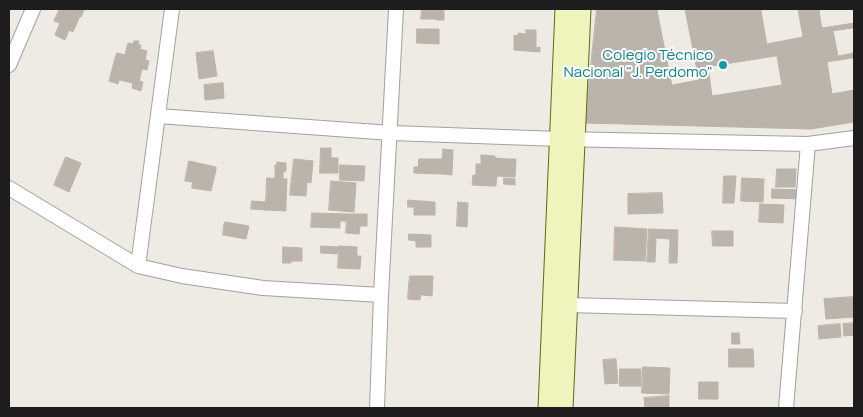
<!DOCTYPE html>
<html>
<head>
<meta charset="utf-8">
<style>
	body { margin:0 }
	#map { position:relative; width:863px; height:417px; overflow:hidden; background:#edebe4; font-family:Manrope,sans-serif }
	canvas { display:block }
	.frame { position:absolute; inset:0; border:10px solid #1d1d1d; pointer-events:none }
</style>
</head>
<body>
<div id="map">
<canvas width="863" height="417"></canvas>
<div class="frame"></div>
</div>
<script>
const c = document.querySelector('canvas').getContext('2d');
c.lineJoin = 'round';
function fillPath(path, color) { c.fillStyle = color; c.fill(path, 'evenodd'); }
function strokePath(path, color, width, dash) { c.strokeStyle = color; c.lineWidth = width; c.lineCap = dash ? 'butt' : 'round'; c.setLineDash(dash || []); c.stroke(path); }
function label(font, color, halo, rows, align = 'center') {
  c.font = font + ' Manrope,sans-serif'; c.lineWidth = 4; c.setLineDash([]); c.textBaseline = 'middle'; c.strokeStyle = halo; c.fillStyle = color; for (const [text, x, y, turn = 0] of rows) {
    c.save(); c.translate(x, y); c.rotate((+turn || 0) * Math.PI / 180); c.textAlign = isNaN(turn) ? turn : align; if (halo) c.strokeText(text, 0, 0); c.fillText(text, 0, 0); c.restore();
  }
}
const building = new Path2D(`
	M59,9H80L84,10L81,17L68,11L67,15L59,11Z
	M422,9H443V11H437V19H421Z
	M597,9H854V122L811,129L585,123Z
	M657,9H685L699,80L672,85Z
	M761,9H798L803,37L767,44Z
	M819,9H854V23L822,28Z
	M59,11L67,15L68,11L80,16L73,32L69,30L65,40L55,35L60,23L54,21Z
	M437,11H444V20H437Z
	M854,28V53L838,56L833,31Z
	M417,29H439V44L417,43Z
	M526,30H536V48L540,47V52L514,50V35L518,36V33L526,34Z
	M134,41H139L138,45H141L140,49L147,51L145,60L125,55L128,43L133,44Z
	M213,51L217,76L199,79L196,53Z
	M117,53L125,55L123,64L114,62Z
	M125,55L149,61L147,70L142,69L139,81L143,82L141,91L132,88L133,83L119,80L118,84L109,81L114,62L123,64Z
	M777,56L782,85L712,96L708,67Z
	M854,58V90L832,94L827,62Z
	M223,83L224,98L205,100L204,85Z
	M321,148H331V158H338V173H320Z
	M443,149L453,150L452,175L442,174Z
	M481,155L495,156V158L507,159V171H491V186L472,185L473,175H476V164H481Z
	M66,157L81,163L69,192L54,185Z
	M294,159L313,161L311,183L307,182L306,196L290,195Z
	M419,159H443L442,174L414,173V167H418Z
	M507,159H516L515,177L497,176L496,186H491V171H507Z
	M189,161L216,167V170L206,168L205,171L196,168L193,182L185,181Z
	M277,162L286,163V171L283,172V179H275V165H277Z
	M340,165L365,166L364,181L340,180Z
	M196,168L205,171L206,168L216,170L211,191L192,188Z
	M777,169H796L795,187H776Z
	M724,176H736L734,203H723Z
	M267,178L287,179L286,203L266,202Z
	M504,178L515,179V185L504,184Z
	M742,178L764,179L763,202L741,201Z
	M331,181L356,183L354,212L329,210Z
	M772,189L801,190V199L772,198Z
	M662,193L663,213L628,214V194Z
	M408,200L435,202V215H414V207H408Z
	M252,201L266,202L265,210L251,209Z
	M266,202L286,203V211L265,210Z
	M458,202L468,203L467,227L457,226Z
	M760,204L784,205L783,223L759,222Z
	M312,213L347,214V221H340V228L311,227Z
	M347,214H367V226H360L359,234L346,233Z
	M225,222L249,226L248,230L224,226Z
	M224,226L248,230L246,239L223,235Z
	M615,227L647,229L645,261L614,260Z
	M649,229L678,230L677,263H669L670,239L656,238L655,262H647Z
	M712,231H733V246H713Z
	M409,234L431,235V247H416V241L409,240Z
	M321,246L338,247L337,254L321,253Z
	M339,246L357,247V256H361L360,269L338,268Z
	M283,247L302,248V261H291V263H283Z
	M410,276H433L432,296L414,294V285H409Z
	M409,285H414V294H421L420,300L408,299Z
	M854,297V317L826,319L824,299Z
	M854,323V335L844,336L843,324Z
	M840,324L841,337L819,339L818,326Z
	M732,333H739L740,344H732Z
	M729,349H753L754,367H729Z
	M616,359L618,383L605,384L603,360Z
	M643,367L670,368L669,394L642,393Z
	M620,369H641V386H620Z
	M699,382H718V399H699Z
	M669,396V408H645L644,398Z`);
const street = new Path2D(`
	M9,65L33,9
	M158,116L391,133L560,139L808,144L854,138
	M9,188L138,266L182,276L263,288L381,295
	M138,266L172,9
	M567,305L795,311
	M377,408L381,295L396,9
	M786,408L808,144`);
const secondary = new Path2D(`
	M548,408L565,9
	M563,408L581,9`);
const markers = [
	[723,65,5,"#0f9aa8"]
];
const cultureNames = [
	["Colegio Técnico",713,56],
	["Nacional \"J. Perdomo\"",713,73]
];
fillPath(building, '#bab4ad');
strokePath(building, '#beb2a8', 1);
strokePath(street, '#a1a1a1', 16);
strokePath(secondary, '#5e6a0e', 21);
strokePath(street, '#fff', 14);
strokePath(secondary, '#eff4bc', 19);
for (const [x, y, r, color] of markers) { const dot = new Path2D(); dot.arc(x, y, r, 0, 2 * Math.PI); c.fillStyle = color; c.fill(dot); strokePath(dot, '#fff', 2); }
label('15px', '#0d838f', '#fff', cultureNames, 'right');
</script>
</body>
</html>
